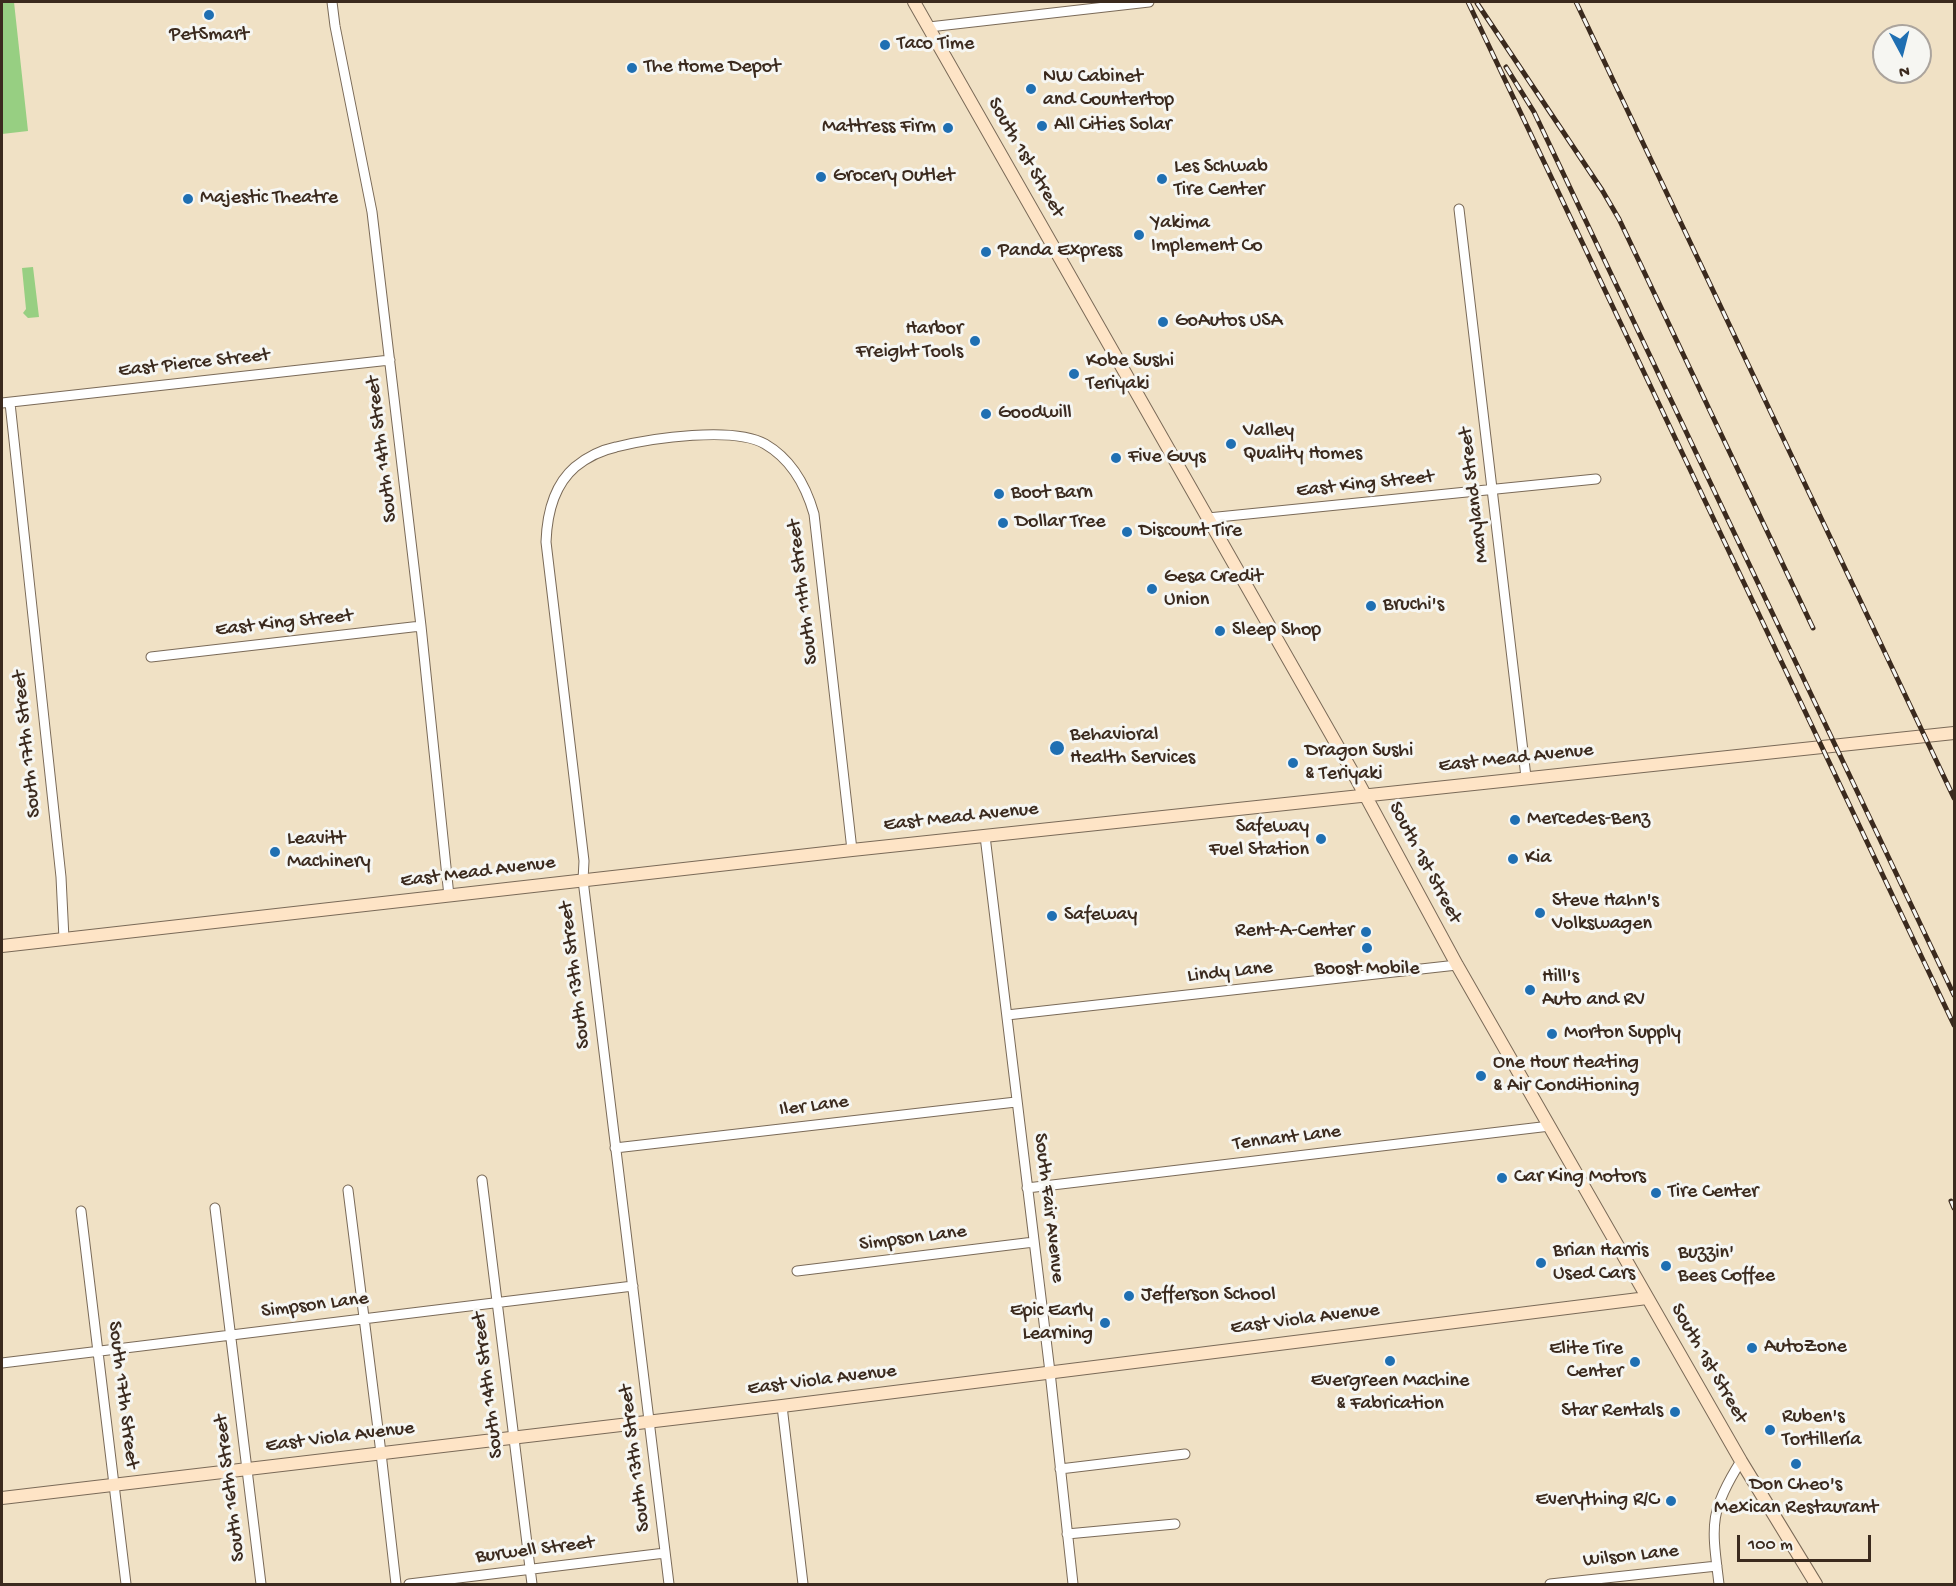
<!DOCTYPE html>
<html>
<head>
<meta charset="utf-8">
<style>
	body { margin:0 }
	#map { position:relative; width:1956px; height:1586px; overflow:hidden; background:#f0e1c5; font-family:"Gochi Hand",sans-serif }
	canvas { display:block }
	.frame { position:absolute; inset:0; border:3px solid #3b2a1e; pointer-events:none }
	.north { position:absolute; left:1872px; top:24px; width:60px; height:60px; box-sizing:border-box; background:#f6f6f2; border:2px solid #aba49d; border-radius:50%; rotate:173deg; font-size:16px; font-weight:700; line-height:24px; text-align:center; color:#3b2a1e }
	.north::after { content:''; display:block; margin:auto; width:21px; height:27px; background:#1f6fb2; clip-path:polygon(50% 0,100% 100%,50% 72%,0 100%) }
	.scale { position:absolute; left:1737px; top:1535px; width:134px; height:27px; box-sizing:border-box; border:3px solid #3b2a1e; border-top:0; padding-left:8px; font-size:18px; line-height:21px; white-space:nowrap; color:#3b2a1e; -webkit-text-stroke:4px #f6f6f2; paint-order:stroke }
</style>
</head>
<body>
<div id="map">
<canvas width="1956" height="1586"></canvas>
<div class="frame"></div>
<div class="north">N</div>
<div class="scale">100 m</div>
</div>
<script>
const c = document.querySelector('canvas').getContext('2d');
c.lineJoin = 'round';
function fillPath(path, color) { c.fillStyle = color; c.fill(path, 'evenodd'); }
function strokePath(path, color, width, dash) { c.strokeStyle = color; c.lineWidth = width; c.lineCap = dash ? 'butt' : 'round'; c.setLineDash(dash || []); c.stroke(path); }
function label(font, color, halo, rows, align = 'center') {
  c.font = font + ' "Gochi Hand",sans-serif'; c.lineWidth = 6; c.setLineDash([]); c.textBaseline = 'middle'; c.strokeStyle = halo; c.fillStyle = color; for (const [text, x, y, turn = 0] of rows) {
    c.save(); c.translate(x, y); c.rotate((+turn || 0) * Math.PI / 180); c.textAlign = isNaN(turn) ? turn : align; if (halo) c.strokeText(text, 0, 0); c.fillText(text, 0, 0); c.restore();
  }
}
const green = new Path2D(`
	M2,2H14L28,131L2,134Z
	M33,267L39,317L28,318L23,313L26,309L22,268Z`);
const street = new Path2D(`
	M332,2L335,26L372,212L421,626L449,896
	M929,27L1149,2
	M1459,209L1526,777
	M2,403L390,360
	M10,403L61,877L64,939
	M1208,518L1596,479
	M151,657L421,626
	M985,836L1050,1372L1073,1584
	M1007,1015L1457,965
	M615,1148L1016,1102
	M482,1180L532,1584
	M1027,1188L1550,1126
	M348,1190L381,1453L396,1584
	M215,1208L261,1584
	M81,1211L126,1584
	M797,1271L1034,1242
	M2,1363L633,1286
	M782,1406L803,1584
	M1060,1469L1185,1454
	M1067,1534L1175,1524
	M409,1584L665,1553
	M669,1584L583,880L584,861L546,542C547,514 553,486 575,467C586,458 602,450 616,447C652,438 734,426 765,444C791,459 806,486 814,514L852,850
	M1550,1584L1717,1566
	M1719,1584C1712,1526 1708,1513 1741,1461`);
const secondary = new Path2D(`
	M914,2L1357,780L1457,965L1741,1461L1816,1584
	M2,946L852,850L1954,733
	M2,1498L782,1406L1647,1298`);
const rail = new Path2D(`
	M1468,2L1954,1025
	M1576,2L1954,798
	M1477,3L1602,190L1619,219L1813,628
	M1506,67L1534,112L1954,995
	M1951,1201L1954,1208`);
const markers = [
	[209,15,6,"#1f6fb2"],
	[885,45,6,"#1f6fb2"],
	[632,68,6,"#1f6fb2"],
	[1031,89,6,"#1f6fb2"],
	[1042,126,6,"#1f6fb2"],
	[948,128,6,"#1f6fb2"],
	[821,177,6,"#1f6fb2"],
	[1162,179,6,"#1f6fb2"],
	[188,199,6,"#1f6fb2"],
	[1139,235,6,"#1f6fb2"],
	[986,252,6,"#1f6fb2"],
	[1163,322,6,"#1f6fb2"],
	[975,341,6,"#1f6fb2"],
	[1074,374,6,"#1f6fb2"],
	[986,414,6,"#1f6fb2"],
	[1231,444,6,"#1f6fb2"],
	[1116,458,6,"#1f6fb2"],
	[999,494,6,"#1f6fb2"],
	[1003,523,6,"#1f6fb2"],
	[1127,532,6,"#1f6fb2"],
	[1152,589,6,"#1f6fb2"],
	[1371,606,6,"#1f6fb2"],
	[1220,631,6,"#1f6fb2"],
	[1057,748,8,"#1f6fb2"],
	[1293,763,6,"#1f6fb2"],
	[1515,820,6,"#1f6fb2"],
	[1321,839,6,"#1f6fb2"],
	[275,852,6,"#1f6fb2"],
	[1513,859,6,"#1f6fb2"],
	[1540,913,6,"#1f6fb2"],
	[1052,916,6,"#1f6fb2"],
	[1366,932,6,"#1f6fb2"],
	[1367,948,6,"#1f6fb2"],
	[1530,990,6,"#1f6fb2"],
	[1552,1034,6,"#1f6fb2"],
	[1481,1076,6,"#1f6fb2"],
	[1502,1178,6,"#1f6fb2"],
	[1656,1193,6,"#1f6fb2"],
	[1541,1263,6,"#1f6fb2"],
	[1666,1266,6,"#1f6fb2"],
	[1129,1296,6,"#1f6fb2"],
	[1105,1323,6,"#1f6fb2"],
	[1752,1348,6,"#1f6fb2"],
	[1390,1361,6,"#1f6fb2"],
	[1635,1362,6,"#1f6fb2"],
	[1675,1412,6,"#1f6fb2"],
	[1770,1430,6,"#1f6fb2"],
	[1796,1464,6,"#1f6fb2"],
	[1671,1501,6,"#1f6fb2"]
];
const poiNames = [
	["PetSmart",209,36,"center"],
	["Taco Time",897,45],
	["The Home Depot",644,68],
	["NW Cabinet",1043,78],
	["and Countertop",1043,101],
	["All Cities Solar",1054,126],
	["Mattress Firm",936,128,"right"],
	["Les Schwab",1174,168],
	["Tire Center",1174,191],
	["Grocery Outlet",833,177],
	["Majestic Theatre",200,199],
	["Yakima",1151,224],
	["Implement Co",1151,247],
	["Panda Express",998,252],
	["GoAutos USA",1175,322],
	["Harbor",963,330,"right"],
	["Freight Tools",963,353,"right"],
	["Kobe Sushi",1086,362],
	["Teriyaki",1086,385],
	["Goodwill",998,414],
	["Valley",1243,432],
	["Quality Homes",1243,455],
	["Five Guys",1128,458],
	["Boot Barn",1011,494],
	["Dollar Tree",1015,523],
	["Discount Tire",1139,532],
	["Gesa Credit",1164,578],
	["Union",1164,601],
	["Bruchi's",1383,606],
	["Sleep Shop",1232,631],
	["Behavioral",1070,736],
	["Health Services",1070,759],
	["Dragon Sushi",1305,752],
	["& Teriyaki",1305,775],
	["Mercedes-Benz",1527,820],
	["Safeway",1309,828,"right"],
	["Fuel Station",1309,851,"right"],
	["Leavitt",287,840],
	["Machinery",287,863],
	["Kia",1525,859],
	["Steve Hahn's",1552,902],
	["Volkswagen",1552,925],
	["Safeway",1064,916],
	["Rent-A-Center",1354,932,"right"],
	["Boost Mobile",1367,970,"center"],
	["Hill's",1542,978],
	["Auto and RV",1542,1001],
	["Morton Supply",1564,1034],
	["One Hour Heating",1493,1064],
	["& Air Conditioning",1493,1087],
	["Car King Motors",1514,1178],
	["Tire Center",1668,1193],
	["Brian Harris",1553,1252],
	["Used Cars",1553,1275],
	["Buzzin'",1678,1254],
	["Bees Coffee",1678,1277],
	["Jefferson School",1141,1296],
	["Epic Early",1093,1312,"right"],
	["Learning",1093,1335,"right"],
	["AutoZone",1764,1348],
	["Elite Tire",1623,1350,"right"],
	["Center",1623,1373,"right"],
	["Evergreen Machine",1390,1382,"center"],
	["& Fabrication",1390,1405,"center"],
	["Star Rentals",1663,1412,"right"],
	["Ruben's",1782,1418],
	["Tortillería",1782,1441],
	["Don Cheo's",1796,1486,"center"],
	["Mexican Restaurant",1796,1509,"center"],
	["Everything R/C",1659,1501,"right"]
];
const streetNames = [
	["South 1st Street",1025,158,60],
	["East Pierce Street",194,364,-6],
	["South 14th Street",383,449,-97],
	["East King Street",1365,485,-6],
	["Maryland Street",1475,495,-97],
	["South 11th Street",804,592,-97],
	["East King Street",284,624,-6],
	["South 17th Street",28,744,-96],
	["East Mead Avenue",1516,759,-6],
	["East Mead Avenue",961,818,-6],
	["South 1st Street",1424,863,62],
	["East Mead Avenue",478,873,-7],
	["Lindy Lane",1230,973,-6],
	["South 13th Street",576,975,-97],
	["Iler Lane",814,1107,-7],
	["Tennant Lane",1287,1139,-7],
	["South Fair Avenue",1048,1208,83],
	["Simpson Lane",913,1239,-7],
	["Simpson Lane",315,1306,-7],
	["East Viola Avenue",1305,1320,-7],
	["South 1st Street",1708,1364,60],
	["East Viola Avenue",822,1381,-7],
	["South 14th Street",489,1385,-97],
	["South 17th Street",122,1395,83],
	["East Viola Avenue",340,1438,-7],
	["South 13th Street",636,1458,-97],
	["South 16th Street",231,1488,-97],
	["Burwell Street",535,1551,-7],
	["Wilson Lane",1631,1557,-6]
];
fillPath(green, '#97cf82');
strokePath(street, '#7a6a58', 11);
strokePath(secondary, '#7a6a58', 14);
strokePath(street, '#fff', 9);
strokePath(secondary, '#fee4c6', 12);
strokePath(rail, '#3b2a1e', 5);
strokePath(rail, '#f6f6f2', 3, [9]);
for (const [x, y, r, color] of markers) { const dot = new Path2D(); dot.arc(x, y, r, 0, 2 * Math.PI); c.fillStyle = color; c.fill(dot); strokePath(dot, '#f6f6f2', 2); }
label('20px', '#3b2a1e', '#f6f6f2', poiNames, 'left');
label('20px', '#3b2a1e', '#f6f6f2', streetNames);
</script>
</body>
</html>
